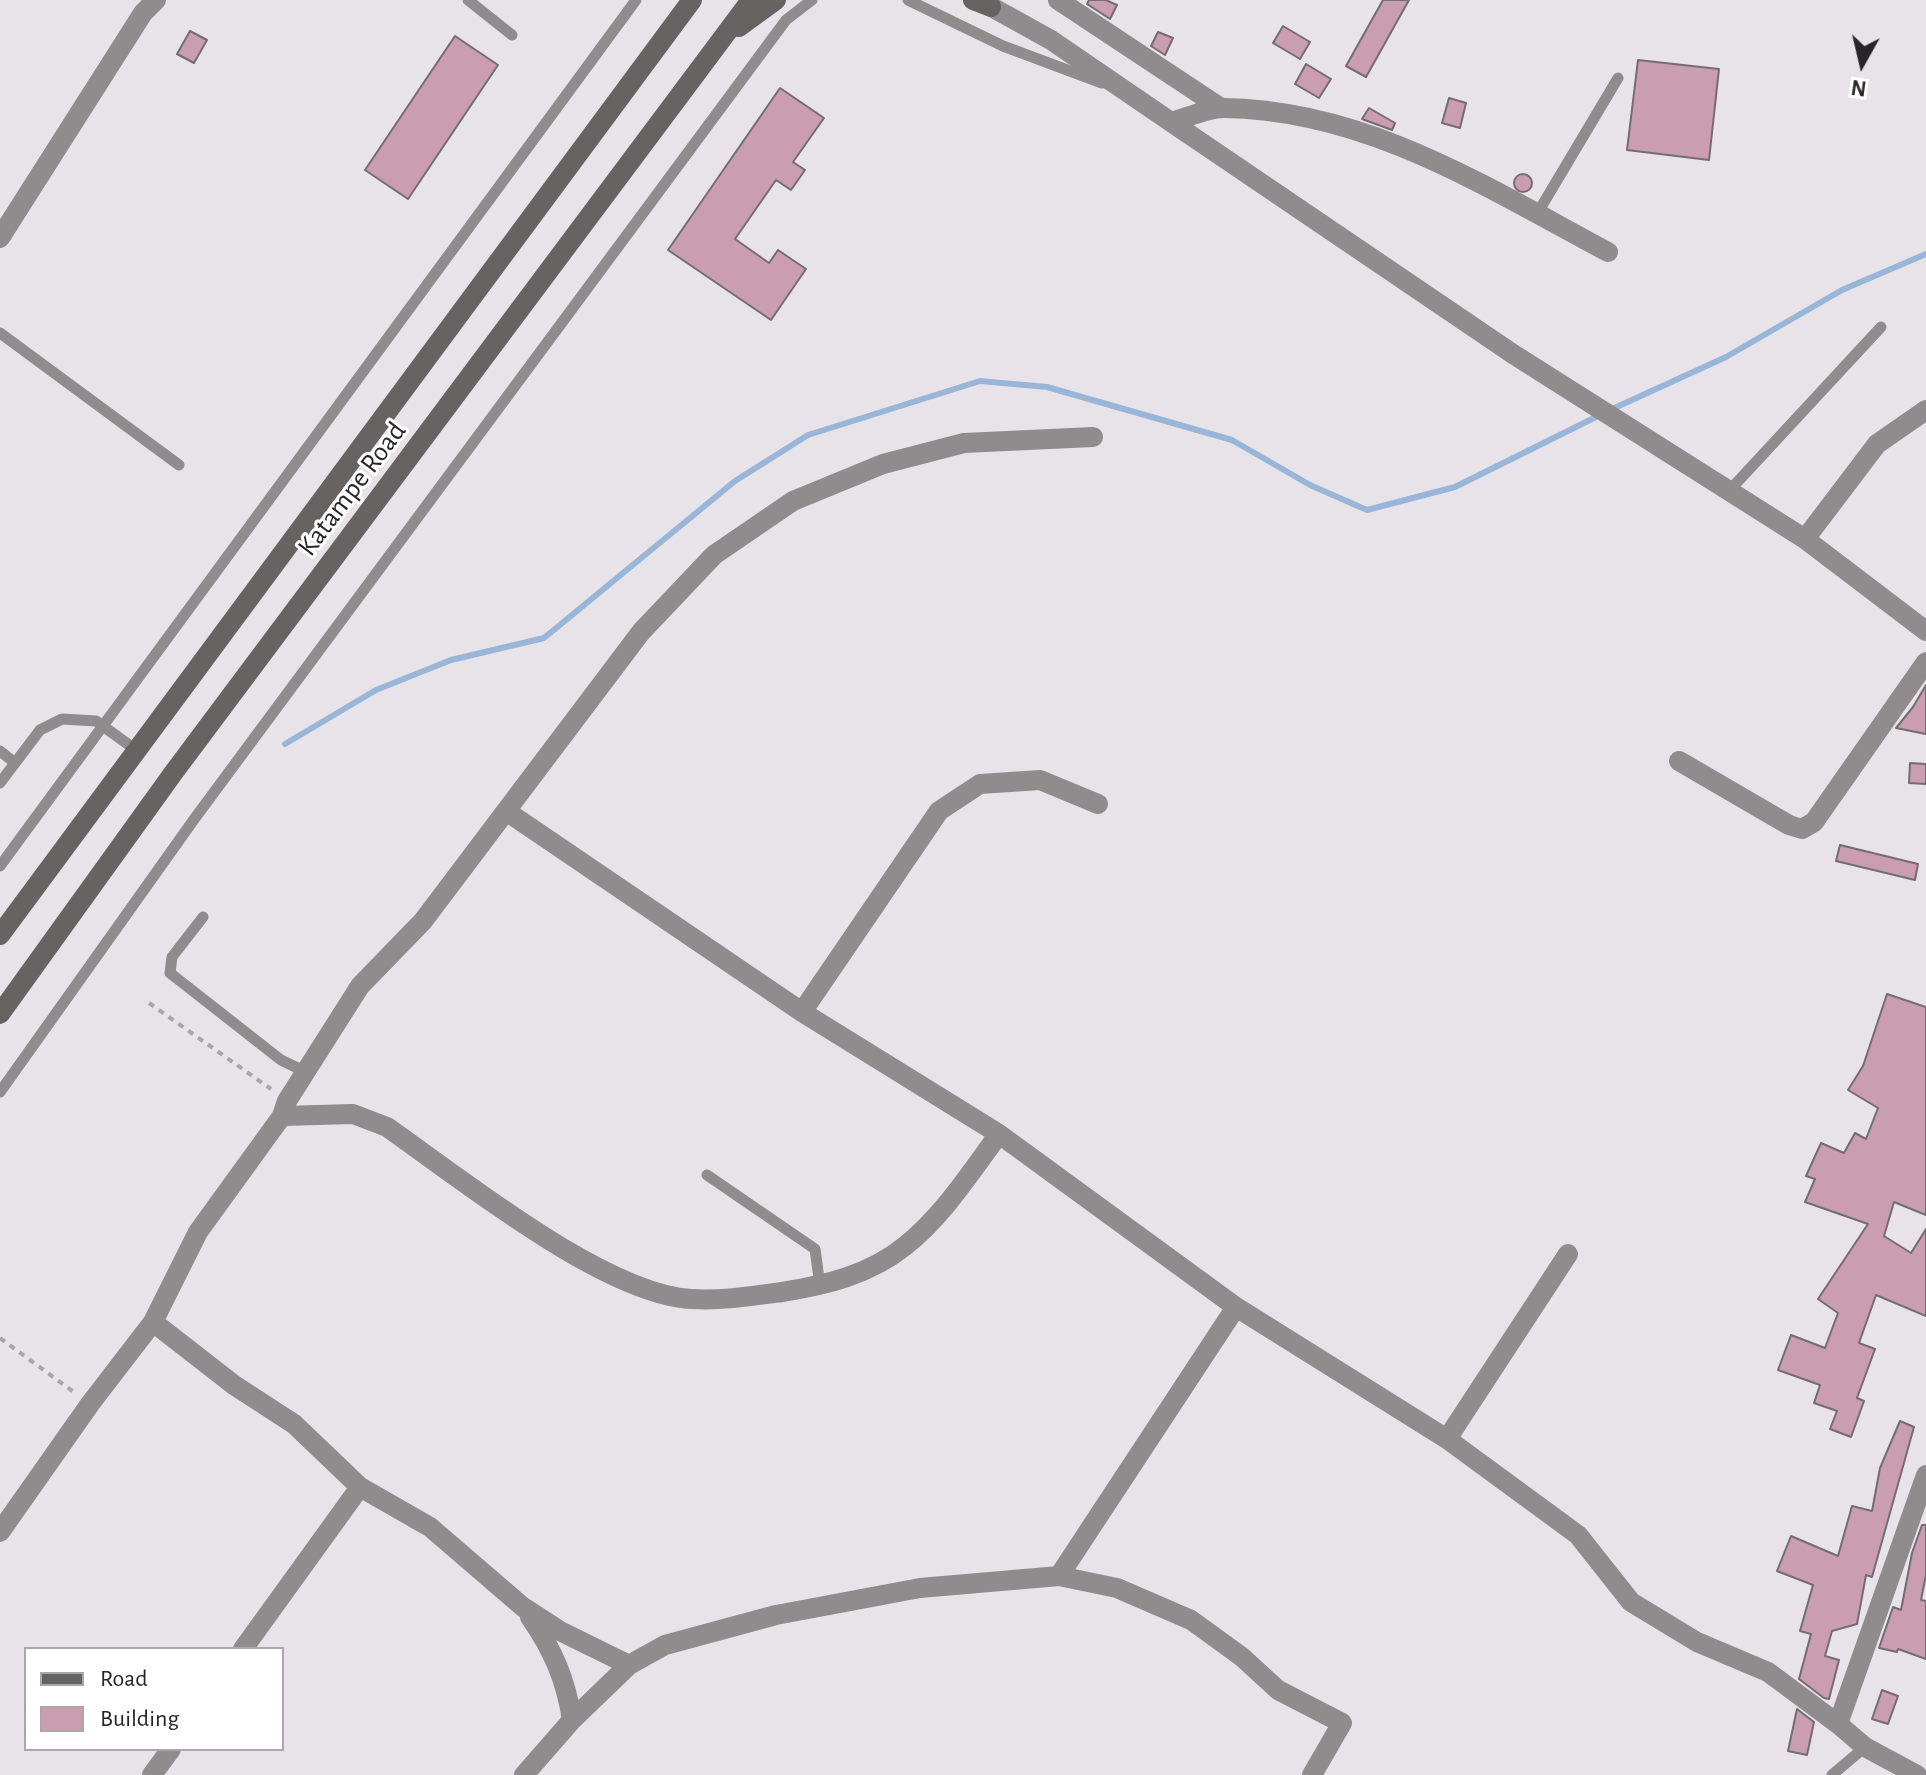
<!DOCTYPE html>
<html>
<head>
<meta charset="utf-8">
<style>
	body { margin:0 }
	#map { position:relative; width:1926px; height:1775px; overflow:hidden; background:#e8e3e9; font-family:"Alegreya Sans",sans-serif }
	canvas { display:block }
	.legend { position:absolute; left:24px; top:1647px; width:260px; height:104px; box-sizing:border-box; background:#fff; border:2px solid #a9a8a9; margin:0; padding:10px 14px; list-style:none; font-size:24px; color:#272527 }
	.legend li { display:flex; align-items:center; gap:16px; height:40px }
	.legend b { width:40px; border:2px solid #a9a8a9 }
	.north { position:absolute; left:1822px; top:24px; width:80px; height:80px; -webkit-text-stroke:6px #fff; paint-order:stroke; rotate:188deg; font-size:22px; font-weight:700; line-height:32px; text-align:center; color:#272527 }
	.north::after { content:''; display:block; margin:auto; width:28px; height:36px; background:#272527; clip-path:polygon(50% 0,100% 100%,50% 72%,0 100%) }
</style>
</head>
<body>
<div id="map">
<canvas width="1926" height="1775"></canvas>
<ul class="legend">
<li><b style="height:10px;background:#676363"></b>Road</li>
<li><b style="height:22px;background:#cb9db1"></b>Building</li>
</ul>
<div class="north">N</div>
</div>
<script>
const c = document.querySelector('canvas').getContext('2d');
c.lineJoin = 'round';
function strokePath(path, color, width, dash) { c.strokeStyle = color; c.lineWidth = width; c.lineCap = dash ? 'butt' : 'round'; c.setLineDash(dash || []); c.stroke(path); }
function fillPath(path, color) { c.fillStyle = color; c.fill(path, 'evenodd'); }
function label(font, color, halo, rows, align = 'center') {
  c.font = font + ' "Alegreya Sans",sans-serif'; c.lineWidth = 6; c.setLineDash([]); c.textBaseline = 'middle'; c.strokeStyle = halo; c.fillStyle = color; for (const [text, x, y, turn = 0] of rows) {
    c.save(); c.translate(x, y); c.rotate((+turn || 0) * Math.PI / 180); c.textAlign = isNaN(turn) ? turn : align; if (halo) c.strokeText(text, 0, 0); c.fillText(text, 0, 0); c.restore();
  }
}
const stream = new Path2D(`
	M1610,410L1726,357L1842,290L1926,254
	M285,744L376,690L451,660L544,638L735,481L808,435L980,381L1047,387L1232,440L1310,485L1367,510L1455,487L1600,415`);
const building = new Path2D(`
	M1089,0H1106L1117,5L1110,19L1087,4Z
	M1383,0H1409L1366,77L1346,66Z
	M1283,26L1310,42L1300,59L1273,43Z
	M190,31L207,40L194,63L177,54Z
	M1158,32L1173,38L1165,55L1151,46Z
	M455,36L498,65L408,199L365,170Z
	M1638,60L1719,69L1709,160L1627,150Z
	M1306,64L1331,79L1319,98L1295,84Z
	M780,88L824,118L793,162L805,170L791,190L776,180L735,239L769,263L778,250L806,269L771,320L668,250Z
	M1449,98L1466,103L1460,128L1442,123Z
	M1369,108L1395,123L1392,130L1362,119Z
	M1514 183a9 9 0 1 1 18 0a9 9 0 1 1-18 0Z
	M1926,685V734L1896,728L1913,707Z
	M1910,763L1926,764V784L1909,783Z
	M1840,845L1918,864L1915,880L1836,861Z
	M1887,994L1926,1007V1215L1894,1202L1884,1236L1911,1253L1926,1229V1316L1876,1295L1859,1343L1875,1349L1857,1398L1864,1401L1851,1437L1830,1429L1837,1411L1814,1403L1820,1385L1778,1370L1791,1335L1825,1348L1838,1313L1818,1299L1868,1224L1805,1202L1815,1179L1806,1176L1821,1143L1844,1153L1855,1133L1866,1139L1878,1108L1848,1090L1863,1066Z
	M1900,1421L1914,1427L1872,1577L1866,1575L1857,1624L1832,1631L1825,1656L1839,1660L1829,1699L1824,1698L1799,1679L1811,1634L1800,1631L1813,1585L1777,1571L1791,1536L1838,1556L1852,1506L1872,1511L1880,1468Z
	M1922,1525H1926V1575L1921,1600L1926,1601V1659L1898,1649L1897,1652L1879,1648L1893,1607L1901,1610L1912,1553Z
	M1882,1690L1898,1696L1888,1724L1872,1719Z
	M1797,1709L1814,1722L1807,1755L1788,1751Z`);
const path = new Path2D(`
	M149,1003L271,1089
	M0,1338L75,1393`);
const service = new Path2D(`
	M468,0L512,35
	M908,0L1003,46L1102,83
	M1537,214L1618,78
	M0,333L179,465
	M1729,491L1881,327
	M0,751L15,763
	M0,783L40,730L62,719L96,721L136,750
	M0,866L636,0
	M203,917L172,957L170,973L281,1060L308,1073
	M0,1092L195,818L786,20L812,0
	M707,1175L815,1249L820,1286
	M1832,1775L1865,1747`);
const minor = new Path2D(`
	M979,0L1051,40L1171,122C1187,118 1207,108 1224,108C1367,110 1486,187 1608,252
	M1058,0L1221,108
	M1171,122L1513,354L1805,539L1877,444L1926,410
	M0,238L143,13L156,0
	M1805,539L1926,631
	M1679,761L1789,825L1802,829L1814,822L1926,662
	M506,811L802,1012L999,1134L1236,1307L1447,1439L1578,1535L1631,1602L1697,1642L1768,1672L1838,1724
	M802,1012L939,811L980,784L1040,780L1098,804
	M282,1116L353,1114L387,1127C460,1178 604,1294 691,1299C721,1301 753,1296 782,1292C826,1285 869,1275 905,1246C942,1217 971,1172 999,1134
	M153,1322L234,1385L294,1424L360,1487L430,1527L523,1607L560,1631L629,1665
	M1447,1439L1568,1254
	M0,1532L90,1404L153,1322L198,1232L282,1116L287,1101L360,986L423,921L641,632L714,555L793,501L883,464L964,443L1093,437
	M1059,1576L1236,1307
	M530,1617C553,1650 566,1680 572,1720
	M243,1649L360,1487
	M152,1775L171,1749
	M524,1775L572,1720L629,1665L665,1645L776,1615L920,1588L1059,1576L1117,1588L1191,1620L1242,1657L1278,1690L1342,1723L1312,1775
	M1917,1775L1865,1747L1838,1724L1926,1475`);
const secondary = new Path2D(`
	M973,0L991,7
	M739,27L776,0
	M0,935L692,0
	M0,1014L174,772L751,0`);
const streetNames = [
	["Katampe Road",352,489,-53]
];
strokePath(stream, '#99b6d9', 6);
fillPath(building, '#cb9db1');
strokePath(building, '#746d70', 2);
strokePath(path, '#aaa5aa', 4, [6, 6]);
strokePath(service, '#908c8d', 11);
strokePath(minor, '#908c8d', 20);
strokePath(secondary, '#676363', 20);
label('28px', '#272527', '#fff', streetNames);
</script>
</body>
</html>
